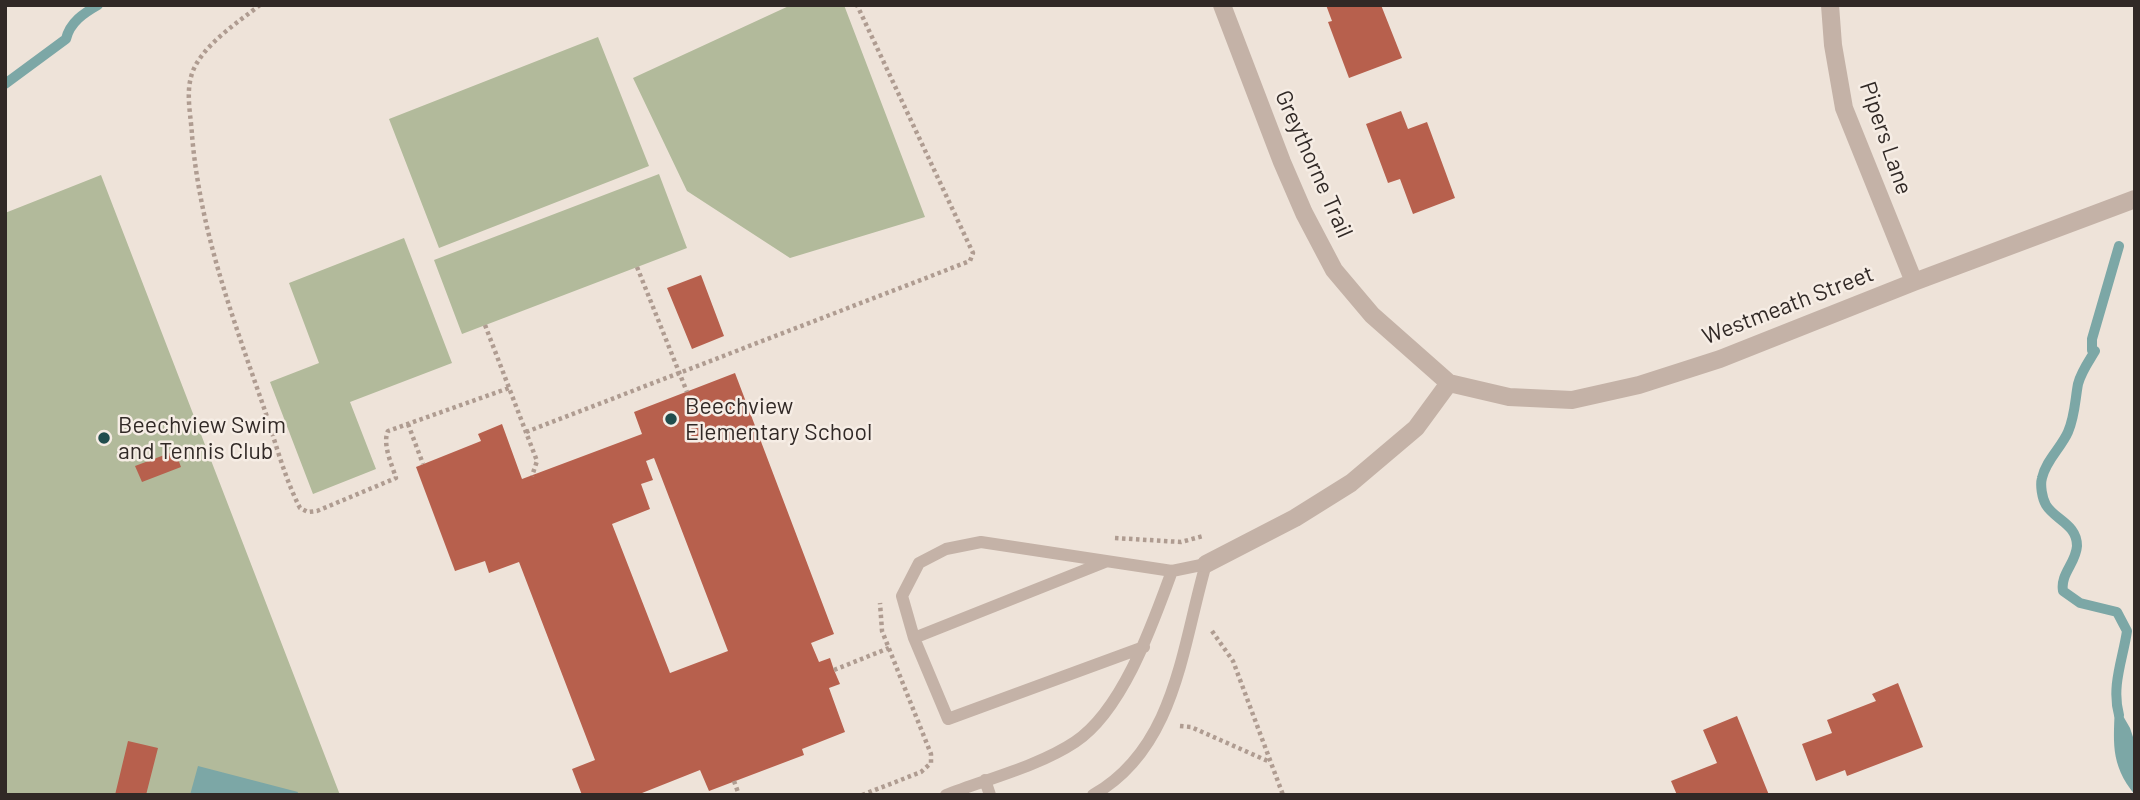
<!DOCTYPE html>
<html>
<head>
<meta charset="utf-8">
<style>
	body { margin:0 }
	#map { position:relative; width:2140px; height:800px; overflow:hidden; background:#eee3d9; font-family:Barlow,sans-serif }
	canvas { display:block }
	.frame { position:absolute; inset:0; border:7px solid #312926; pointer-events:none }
</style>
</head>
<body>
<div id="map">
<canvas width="2140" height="800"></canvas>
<div class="frame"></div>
</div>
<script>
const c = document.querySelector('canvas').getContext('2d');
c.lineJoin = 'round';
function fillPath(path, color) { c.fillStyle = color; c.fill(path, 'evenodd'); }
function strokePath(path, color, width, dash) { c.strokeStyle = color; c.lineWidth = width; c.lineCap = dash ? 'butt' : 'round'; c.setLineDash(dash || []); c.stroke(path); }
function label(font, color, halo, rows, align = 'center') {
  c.font = font + ' Barlow,sans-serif'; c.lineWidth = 5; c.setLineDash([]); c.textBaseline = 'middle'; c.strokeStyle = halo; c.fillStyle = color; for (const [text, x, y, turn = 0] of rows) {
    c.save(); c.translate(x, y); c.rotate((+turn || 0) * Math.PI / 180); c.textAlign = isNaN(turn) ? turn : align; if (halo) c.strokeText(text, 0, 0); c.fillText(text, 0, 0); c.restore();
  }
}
const green = new Path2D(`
	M791,5H844L925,217L790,258L687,191L633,78Z
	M598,37L649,166L439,248L389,119Z
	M659,174L687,248L462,334L434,260Z
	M101,175L340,795H5V213Z
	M404,238L452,363L350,402L376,469L313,494L270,382L319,363L289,283Z`);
const water = new Path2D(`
	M2115,702L2130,728L2135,743V795C2109,763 2114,741 2115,702Z
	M198,766L298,792L297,795H190Z`);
const stream = new Path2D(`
	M5,84L66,39C70,22 84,13 98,5
	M2119,715C2111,686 2123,659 2127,631L2117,612L2080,603L2063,591C2060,574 2076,563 2077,546C2077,524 2055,520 2046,505C2042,498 2040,485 2042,478C2046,460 2061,448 2068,432C2075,416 2075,400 2078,384C2081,372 2089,361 2095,351L2092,350V339L2119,246`);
const building = new Path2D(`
	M1326,5H1381L1402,58L1349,78L1328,22L1332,21Z
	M1401,111L1408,129L1427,122L1455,198L1413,214L1400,179L1388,183L1366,124Z
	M701,275L724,336L692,349L667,288Z
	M735,373L834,634L811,643L819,662L830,658L834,670L840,684L829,688L845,732L802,749L804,755L709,791L700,770L637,795H582L572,769L595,760L519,562L489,573L485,561L455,571L416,467L481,441L478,434L502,424L522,479L642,434L634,412ZM654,458L728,651L670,673L612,524L650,509L641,484L653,480L646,461Z
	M175,451L181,467L142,482L135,466Z
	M1898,683L1923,747L1847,776L1845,770L1816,781L1802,744L1832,733L1827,720L1876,701L1872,694Z
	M1737,716L1769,795H1677L1671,781L1717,763L1703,730Z
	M128,741L158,748L146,795H115Z`);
const path = new Path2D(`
	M260,5C237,23 198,48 191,77C186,95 191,117 192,135C200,231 233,318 264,408C275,440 284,477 300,508L308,512L317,511L396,478C392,465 382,444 388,431L509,388
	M637,267L687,392
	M485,325L537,461L532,476
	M408,424L423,464
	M526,432L970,261L973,253L857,5
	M1115,538L1181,542L1203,536
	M1212,631L1233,661L1283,795
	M834,670L889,648
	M1180,726L1191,727L1270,762
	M734,781L739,795
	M862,795L921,772L931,763V754L882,631L880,603`);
const lane = new Path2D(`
	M914,638L1105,562
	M985,780L990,795
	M946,795C987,779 1039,766 1075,742C1123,710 1153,623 1172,571
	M1093,795C1176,748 1182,646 1206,564L1172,571L981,542L946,549L919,563L902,596L914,638L948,719L1144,647`);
const street = new Path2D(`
	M1222,5L1282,162L1304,213L1334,270L1372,315L1449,383L1509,397L1572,400L1639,385L1720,359L1914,282L2135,199
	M1830,5L1833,45L1844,108L1914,282
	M1206,564L1295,518L1351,483L1416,428L1449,383`);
const markers = [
	[671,419,7,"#214d4d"],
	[104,438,7,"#214d4d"]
];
const streetNames = [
	["Pipers Lane",1886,138,71],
	["Greythorne Trail",1314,164,66],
	["Westmeath Street",1788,305,-21]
];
const poiNames = [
	["Beechview",685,406],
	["Elementary School",685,432],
	["Beechview Swim",118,425],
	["and Tennis Club",118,451]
];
fillPath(green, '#b2ba9b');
fillPath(water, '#7ca7a6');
strokePath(stream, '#7ca7a6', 10);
fillPath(building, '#b7604d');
strokePath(path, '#af9c91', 4.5, [3.5, 3.5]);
strokePath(lane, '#c4b2a7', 12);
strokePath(street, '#c4b2a7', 18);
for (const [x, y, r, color] of markers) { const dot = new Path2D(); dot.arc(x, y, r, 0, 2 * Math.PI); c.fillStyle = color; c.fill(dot); strokePath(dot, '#f6ede5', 2.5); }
label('23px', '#312926', '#f6ede5', streetNames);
label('23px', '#312926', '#f6ede5', poiNames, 'left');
</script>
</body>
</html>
